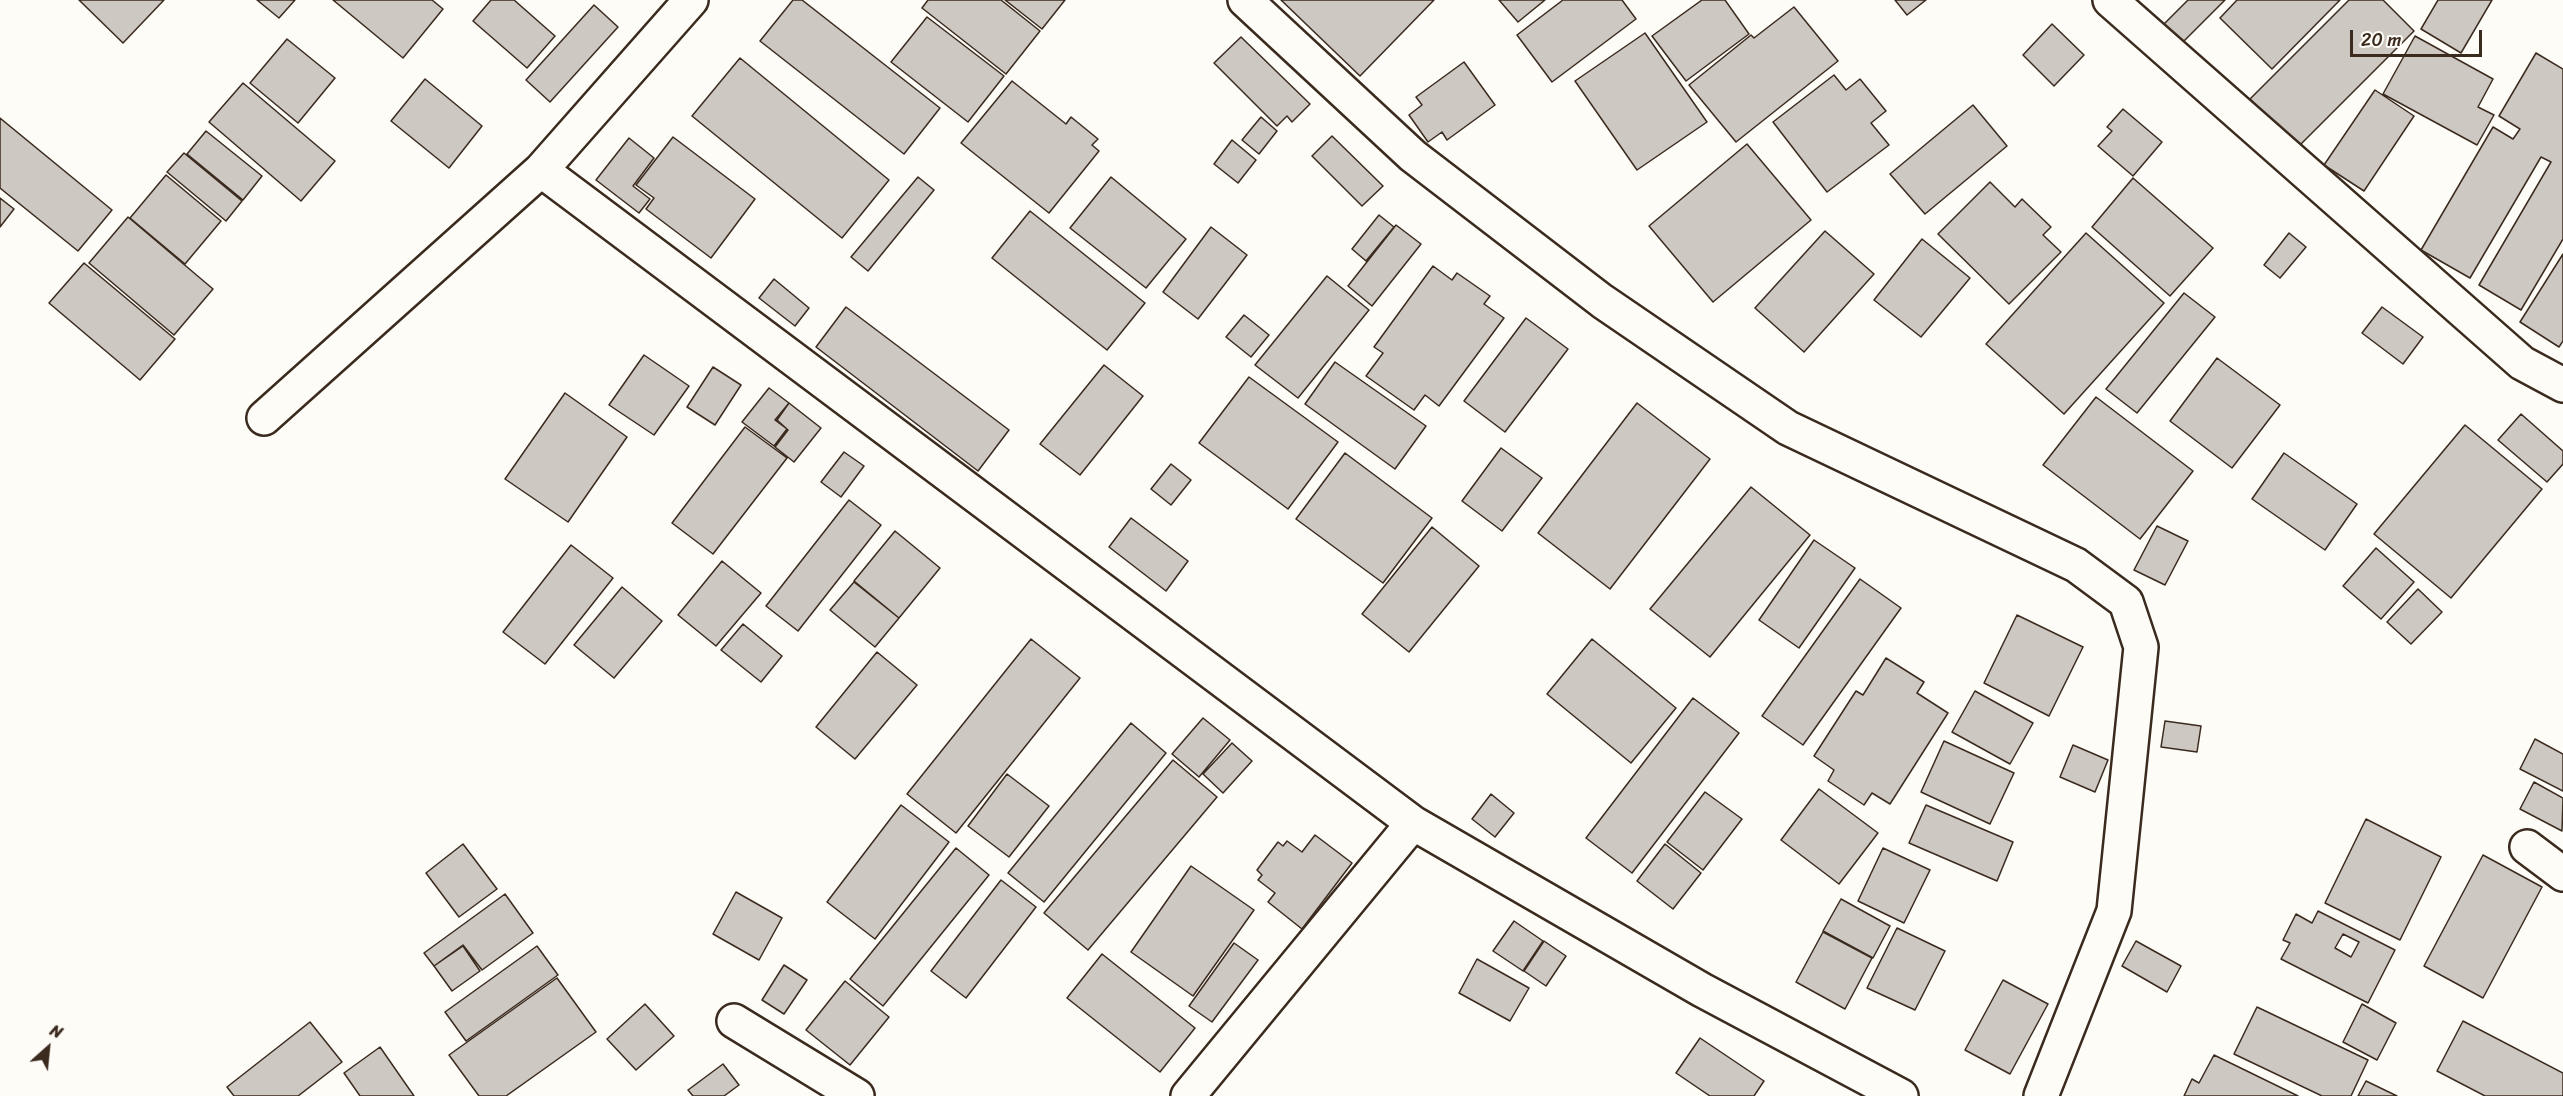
<!DOCTYPE html>
<html>
<head>
<meta charset="utf-8">
<style>
	body { margin:0 }
	#map { position:relative; width:2563px; height:1096px; overflow:hidden; background:#fdfcf7; font-family:Sriracha,sans-serif }
	canvas { display:block }
	.north { position:absolute; left:18px; top:1018px; width:60px; height:60px; -webkit-text-stroke:4px #fdfcf7; paint-order:stroke; rotate:27deg; font-size:16px; font-weight:700; line-height:24px; text-align:center; color:#3b2a1e }
	.north::after { content:''; display:block; margin:auto; width:21px; height:27px; background:#3b2a1e; clip-path:polygon(50% 0,100% 100%,50% 72%,0 100%) }
	.scale { position:absolute; left:2350px; top:30px; width:132px; height:27px; box-sizing:border-box; border:3px solid #3b2a1e; border-top:0; padding-left:8px; font-size:18px; line-height:21px; white-space:nowrap; color:#3b2a1e; -webkit-text-stroke:4px #fdfcf7; paint-order:stroke }
</style>
</head>
<body>
<div id="map">
<canvas width="2563" height="1096"></canvas>
<div class="north">N</div>
<div class="scale">20 m</div>
</div>
<script>
const c = document.querySelector('canvas').getContext('2d');
c.lineJoin = 'round';
function fillPath(path, color) { c.fillStyle = color; c.fill(path, 'evenodd'); }
function strokePath(path, color, width, dash) { c.strokeStyle = color; c.lineWidth = width; c.lineCap = dash ? 'butt' : 'round'; c.setLineDash(dash || []); c.stroke(path); }
const building = new Path2D(`
	M79,0H164L123,43Z
	M257,0H295L279,18Z
	M333,0H432L443,9L403,58Z
	M491,0H514L555,36L527,68L473,21Z
	M793,0H802L940,108L904,154L760,41Z
	M928,0H1001L1040,31L1006,74L922,8Z
	M1005,0H1065L1042,29Z
	M1281,0H1434L1360,76Z
	M1499,0H1545L1518,22Z
	M1563,0H1622L1636,19L1552,82L1517,35Z
	M1702,0H1725L1749,34L1686,81L1652,36Z
	M1895,0H1926L1907,15Z
	M2188,0H2225L2182,43L2163,25Z
	M2237,0H2340L2272,69L2220,18Z
	M2349,0H2383L2414,31L2298,147L2250,99Z
	M2438,0H2492L2461,53L2421,29Z
	M594,5L618,27L550,102L526,80Z
	M1794,7L1838,61L1736,142L1689,85L1751,35L1754,38Z
	M927,17L1004,76L968,122L891,62Z
	M2052,24L2084,55L2054,86L2023,55Z
	M1645,33L1707,122L1637,170L1575,81Z
	M2415,36L2493,79L2478,107L2494,115L2477,145L2383,94Z
	M1241,37L1310,104L1292,122L1287,116L1277,126L1214,63Z
	M287,39L335,78L298,123L250,83Z
	M2536,53L2563,69V239L2521,310L2479,285L2551,162L2541,157L2470,278L2421,250L2493,127L2513,139L2520,129L2499,116Z
	M740,58L889,180L842,238L692,116Z
	M1464,62L1495,105L1447,140L1442,132L1428,142L1409,115L1422,105L1416,97Z
	M1834,75L1846,90L1860,79L1886,111L1871,123L1889,145L1827,192L1773,122Z
	M425,79L482,126L449,168L391,121Z
	M1012,81L1066,124L1071,117L1098,139L1092,145L1099,151L1049,213L961,143Z
	M243,83L335,161L301,201L209,122Z
	M2375,90L2414,116L2364,191L2324,165Z
	M1973,105L2007,146L1925,214L1890,174Z
	M2123,109L2162,142L2133,176L2098,146L2112,131L2107,127Z
	M1261,117L1277,131L1259,154L1242,140Z
	M0,118L112,210L78,251L0,188Z
	M206,131L262,176L243,200L187,154Z
	M1332,136L1383,186L1362,206L1312,156Z
	M673,137L755,199L711,258L646,209L654,198L636,185Z
	M629,138L654,158L633,186L650,199L639,213L596,180Z
	M1232,140L1256,160L1238,183L1214,164Z
	M1747,144L1811,220L1713,302L1649,226Z
	M184,153L242,201L226,221L167,172Z
	M166,175L221,221L185,264L130,218Z
	M918,177L934,190L868,271L851,257Z
	M1111,177L1186,239L1146,288L1070,228Z
	M2133,178L2213,248L2170,296L2092,227Z
	M1990,182L2015,207L2022,199L2051,227L2043,235L2061,252L2009,304L1938,234Z
	M0,198L14,209L0,227Z
	M1030,211L1145,303L1107,350L992,258Z
	M1379,215L1394,227L1366,261L1352,249Z
	M128,217L213,289L174,335L89,263Z
	M1396,225L1421,244L1372,306L1348,286Z
	M1211,227L1247,255L1198,319L1163,292Z
	M1825,231L1874,274L1804,352L1755,308Z
	M2086,233L2164,303L2064,414L1986,344Z
	M2289,233L2306,247L2280,278L2264,265Z
	M1922,239L1970,278L1921,337L1874,300Z
	M2563,254V341L2559,347L2520,322Z
	M84,263L175,339L140,380L49,303Z
	M1433,266L1452,280L1457,273L1490,296L1484,304L1504,318L1439,406L1425,395L1414,410L1366,376L1383,353L1374,347Z
	M1327,276L1369,310L1298,398L1255,365Z
	M774,279L809,308L795,326L759,298Z
	M2184,293L2215,317L2137,413L2106,389Z
	M846,307L1009,430L978,471L816,347Z
	M2382,307L2423,337L2403,364L2362,333Z
	M1244,315L1269,335L1251,357L1226,337Z
	M1526,318L1568,349L1505,432L1464,401Z
	M644,355L689,386L654,435L609,405Z
	M2217,358L2280,405L2232,468L2170,421Z
	M1335,362L1426,426L1395,469L1305,404Z
	M1104,365L1143,396L1080,475L1040,444Z
	M713,367L741,385L715,425L687,407Z
	M1249,377L1338,442L1288,509L1199,443Z
	M769,388L789,403L775,420L787,429L774,446L742,422Z
	M565,393L627,437L568,522L505,479Z
	M2096,397L2193,471L2140,539L2043,465Z
	M789,403L821,428L794,462L775,447L788,430L777,420Z
	M1637,403L1710,459L1610,589L1538,533Z
	M2521,414L2563,451V464L2547,482L2498,440Z
	M2465,425L2542,489L2451,598L2374,534Z
	M745,427L787,458L713,554L672,523Z
	M1501,448L1542,478L1502,531L1462,501Z
	M844,452L864,466L841,497L821,482Z
	M1345,453L1432,518L1383,583L1296,519Z
	M2284,453L2357,504L2325,550L2252,499Z
	M1171,464L1191,480L1171,505L1151,489Z
	M1751,487L1810,535L1710,657L1650,609Z
	M849,500L881,525L798,631L766,606Z
	M1131,518L1188,561L1166,591L1109,547Z
	M2157,526L2188,541L2165,585L2134,570Z
	M1432,527L1479,566L1409,652L1362,614Z
	M895,531L940,568L899,618L854,581Z
	M1814,540L1855,568L1799,648L1759,620Z
	M571,545L613,578L545,664L503,632Z
	M2376,548L2414,582L2381,619L2343,586Z
	M722,561L761,593L716,646L678,615Z
	M1860,579L1901,608L1803,745L1762,716Z
	M854,582L899,618L875,647L830,610Z
	M622,587L662,621L614,678L574,645Z
	M2418,589L2442,612L2411,644L2387,622Z
	M2017,615L2083,647L2049,716L1984,683Z
	M743,624L782,656L761,682L721,650Z
	M1031,639L1080,678L956,833L907,794Z
	M1592,639L1676,708L1631,763L1547,694Z
	M877,652L917,685L855,759L816,727Z
	M1886,658L1924,682L1917,693L1948,713L1890,804L1872,793L1864,805L1828,781L1834,770L1814,756L1856,691L1863,695Z
	M1975,691L2033,723L2010,764L1952,732Z
	M1693,698L1739,733L1632,873L1586,838Z
	M1203,718L1230,740L1199,777L1172,754Z
	M2165,721L2201,726L2197,752L2161,747Z
	M1131,723L1166,753L1044,902L1008,873Z
	M2535,739L2563,754V791L2520,769Z
	M1944,741L2014,773L1990,824L1921,792Z
	M1232,743L1252,761L1223,793L1203,774Z
	M2073,745L2108,760L2095,792L2060,777Z
	M1173,760L1217,797L1088,950L1044,913Z
	M1007,774L1049,806L1009,857L968,826Z
	M2534,782L2563,798L2562,831L2520,809Z
	M1819,789L1878,833L1839,884L1781,840Z
	M1705,792L1742,819L1703,870L1667,842Z
	M1491,794L1514,813L1495,837L1472,819Z
	M901,805L949,842L875,939L827,902Z
	M1926,805L2013,842L1997,881L1909,843Z
	M2366,819L2441,857L2400,940L2325,903Z
	M1315,835L1352,863L1302,929L1268,902L1275,893L1258,880L1262,875L1257,870L1278,842L1283,846L1287,841L1302,852Z
	M463,844L497,889L459,917L426,873Z
	M1665,844L1701,873L1673,909L1637,881Z
	M956,848L989,875L883,1006L850,979Z
	M1883,848L1930,870L1904,923L1858,901Z
	M2483,855L2542,887L2483,998L2424,966Z
	M1191,866L1254,910L1193,996L1131,952Z
	M1001,880L1036,907L966,998L931,971Z
	M736,892L782,918L759,960L713,934Z
	M505,894L533,933L482,970L463,945L434,966L424,953Z
	M1841,899L1890,926L1873,958L1823,931Z
	M2318,911L2395,950L2368,1003L2281,959L2290,943L2283,940L2296,914L2312,923ZM2343,934L2359,942L2351,957L2335,948Z
	M1514,921L1543,941L1523,971L1493,951Z
	M1897,928L1945,951L1915,1010L1867,988Z
	M1823,932L1872,958L1845,1009L1796,982Z
	M1544,941L1566,956L1546,986L1524,971Z
	M2136,941L2181,966L2167,992L2122,966Z
	M1234,943L1258,960L1212,1022L1189,1006Z
	M463,946L480,971L452,991L434,966Z
	M537,946L558,975L466,1041L445,1012Z
	M1102,954L1195,1028L1160,1072L1067,998Z
	M1477,959L1529,988L1510,1021L1459,993Z
	M784,965L807,980L784,1014L762,1000Z
	M557,978L596,1032L506,1096H479L449,1055Z
	M2003,980L2048,1004L2010,1074L1965,1050Z
	M845,981L889,1017L850,1065L806,1030Z
	M645,1004L674,1036L636,1070L607,1039Z
	M2362,1004L2396,1023L2377,1060L2343,1042Z
	M2257,1007L2368,1060L2351,1096H2322L2234,1054Z
	M2463,1021L2563,1073V1096H2485L2437,1071Z
	M310,1022L342,1062L298,1096H234L227,1087Z
	M1700,1038L1764,1081L1754,1096H1710L1676,1073Z
	M380,1047L414,1096H360L344,1073Z
	M2214,1055L2298,1096H2184L2192,1079L2199,1083Z
	M723,1064L739,1085L724,1096H693L688,1090Z
	M2366,1081L2397,1096H2358Z`);
const street = new Path2D(`
	M1245,0L1413,156L1602,301L1788,428L2076,565L2126,602L2141,647L2114,911L2041,1096
	M2110,0L2522,363L2563,385
	M541,170L1413,823L1702,990L1901,1096
	M264,418L541,170L691,0
	M2527,847L2563,874
	M734,1021L857,1096
	M1188,1096L1413,823`);
fillPath(building, '#cdc8c2');
strokePath(building, '#3b2a1e', 1.5);
strokePath(street, '#3b2a1e', 38);
strokePath(street, '#fdfcf7', 33);
</script>
</body>
</html>
